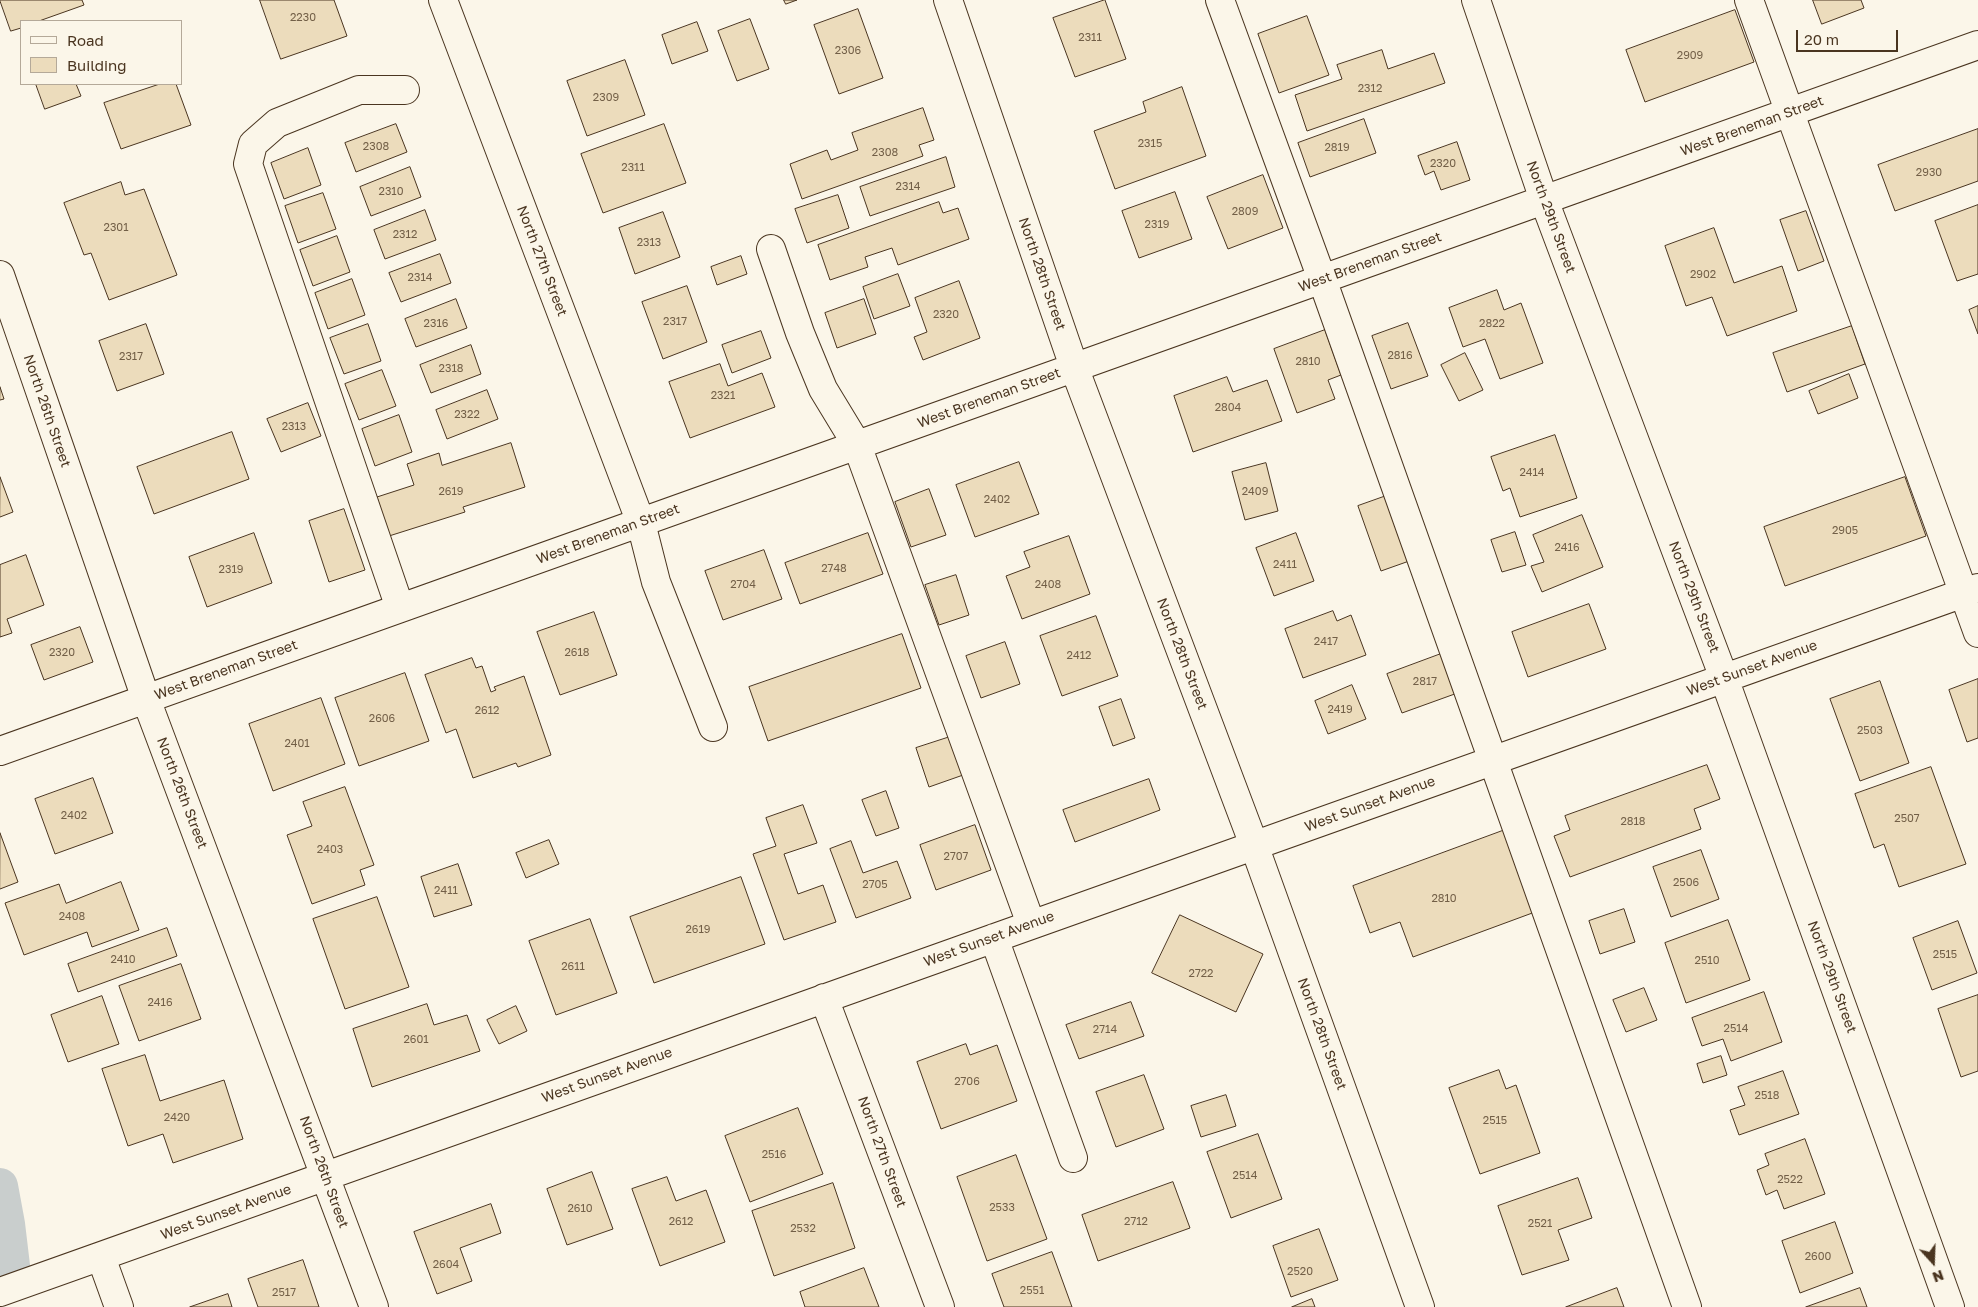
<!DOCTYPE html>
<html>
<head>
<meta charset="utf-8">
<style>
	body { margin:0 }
	#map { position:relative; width:1978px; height:1307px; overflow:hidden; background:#fbf6e9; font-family:"Golos Text",sans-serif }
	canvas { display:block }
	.legend { position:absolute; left:20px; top:20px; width:162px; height:65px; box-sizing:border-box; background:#fbf6e9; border:1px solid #b4a999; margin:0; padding:6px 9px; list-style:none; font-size:15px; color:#4a3520 }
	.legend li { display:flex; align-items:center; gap:10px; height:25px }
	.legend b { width:25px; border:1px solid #b4a999 }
	.north { position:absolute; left:1908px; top:1237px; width:50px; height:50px; -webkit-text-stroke:4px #fbf6e9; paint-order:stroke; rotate:160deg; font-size:14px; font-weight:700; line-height:20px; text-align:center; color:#4a3520 }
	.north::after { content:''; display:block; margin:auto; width:18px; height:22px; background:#4a3520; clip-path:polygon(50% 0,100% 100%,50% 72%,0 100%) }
	.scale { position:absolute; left:1796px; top:30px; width:102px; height:22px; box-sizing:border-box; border:2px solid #4a3520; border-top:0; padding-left:6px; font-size:15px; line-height:18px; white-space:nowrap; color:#4a3520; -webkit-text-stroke:4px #fbf6e9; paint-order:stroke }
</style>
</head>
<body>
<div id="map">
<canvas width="1978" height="1307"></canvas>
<ul class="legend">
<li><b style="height:6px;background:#fbf6e9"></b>Road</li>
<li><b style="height:14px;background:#ecdcbc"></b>Building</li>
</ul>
<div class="north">N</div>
<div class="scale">20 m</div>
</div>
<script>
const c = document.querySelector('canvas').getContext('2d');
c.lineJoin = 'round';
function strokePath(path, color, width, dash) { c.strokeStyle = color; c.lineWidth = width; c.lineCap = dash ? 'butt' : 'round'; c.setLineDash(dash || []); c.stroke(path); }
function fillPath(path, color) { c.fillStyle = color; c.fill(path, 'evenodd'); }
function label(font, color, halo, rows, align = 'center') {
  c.font = font + ' "Golos Text",sans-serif'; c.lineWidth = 4; c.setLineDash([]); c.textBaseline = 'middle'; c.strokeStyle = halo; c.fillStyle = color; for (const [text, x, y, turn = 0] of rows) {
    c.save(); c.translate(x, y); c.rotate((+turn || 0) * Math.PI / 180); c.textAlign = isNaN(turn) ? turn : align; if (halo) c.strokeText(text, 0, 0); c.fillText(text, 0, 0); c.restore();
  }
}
const canal = new Path2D(`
	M0,1186L7,1224L12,1266`);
const building = new Path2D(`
	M0,0H82L84,5L39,21H21V28L11,31Z
	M260,0H334L347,36L281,59Z
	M784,0H797L786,4Z
	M1105,0L1126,59L1075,77L1053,18Z
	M1813,0H1861L1864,8L1822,24Z
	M858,9L883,78L839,94L814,25Z
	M1735,10L1754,62L1645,102L1626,50Z
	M1307,16L1329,75L1279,93L1258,34Z
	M750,19L769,69L737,81L718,31Z
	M697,22L708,51L672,64L662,35Z
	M1382,50L1388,69L1434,53L1445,83L1307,131L1295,95L1342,79L1337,65Z
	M625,60L645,115L587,136L567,81Z
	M36,84H76L81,96L45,109Z
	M160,84H176L191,125L121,149L104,103Z
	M1182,87L1206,156L1115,189L1094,131L1146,112L1143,102Z
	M923,108L934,140L919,145L923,156L802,199L790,164L827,150L831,160L858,150L852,133Z
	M1364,119L1376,153L1310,177L1298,143Z
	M396,124L407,152L356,172L345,143Z
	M664,124L686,183L603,213L581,154Z
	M1978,129V181L1895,211L1878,165Z
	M1457,142L1470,180L1441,190L1434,171L1425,175L1418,156Z
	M308,148L321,185L284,199L271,163Z
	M946,157L955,187L870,216L860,187Z
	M410,167L421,197L371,216L360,187Z
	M1263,175L1283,228L1228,249L1207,197Z
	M121,182L125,195L144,189L177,275L109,300L91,253L84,255L64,203Z
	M1175,192L1192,239L1139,258L1122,211Z
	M323,193L336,229L298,243L285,206Z
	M838,195L849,228L807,243L795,209Z
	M939,202L943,213L958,208L969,239L898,265L892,248L865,257L868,267L830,280L818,245Z
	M1978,205V274L1957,281L1935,221Z
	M425,210L436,240L385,259L374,230Z
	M1806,211L1824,261L1798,271L1780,220Z
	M663,212L680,257L635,274L619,228Z
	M1714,228L1734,283L1782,266L1797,311L1727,336L1712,297L1686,306L1665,246Z
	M337,236L350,272L313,286L300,250Z
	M440,254L451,283L401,302L389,273Z
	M741,256L747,274L717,285L711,267Z
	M898,274L910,306L874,319L863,287Z
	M352,279L365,315L328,329L315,293Z
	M959,281L980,338L923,360L914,337L927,332L915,298Z
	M687,286L707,342L663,359L642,302Z
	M1497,290L1504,310L1521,303L1543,363L1500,379L1485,339L1463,347L1449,308Z
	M456,299L467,328L416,347L405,319Z
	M864,299L876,334L837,348L825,313Z
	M1978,306V334L1969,310Z
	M1408,323L1428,376L1391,389L1372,336Z
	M146,324L164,374L117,391L99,341Z
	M368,324L381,361L344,374L330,338Z
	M1852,326L1865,364L1787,392L1773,353Z
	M1325,330L1341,375L1328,380L1335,399L1297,413L1274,349Z
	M761,331L771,358L732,373L722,345Z
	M471,345L481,374L431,393L420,365Z
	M1465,353L1483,390L1459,401L1441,365Z
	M720,364L728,386L762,373L775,407L690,438L669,382Z
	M382,370L396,406L359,420L345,384Z
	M1849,374L1858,398L1818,414L1809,391Z
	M1227,377L1233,392L1267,380L1282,421L1193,452L1174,396Z
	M0,387L4,399L0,400Z
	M487,390L498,419L447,439L436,410Z
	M308,403L321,436L281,452L267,419Z
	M399,415L412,452L375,466L362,429Z
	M232,432L249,479L154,514L137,467Z
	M1555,435L1577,498L1520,517L1510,488L1503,491L1491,457Z
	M511,443L525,487L463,507L465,512L389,536L377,497L414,485L407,464L439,453L442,465Z
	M1019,462L1039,514L975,537L956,485Z
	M1266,463L1278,511L1245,520L1232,472Z
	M0,477L13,512L0,517Z
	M1905,477L1926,536L1785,586L1764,527Z
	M929,489L946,535L911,547L895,502Z
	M1389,495L1412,560L1381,571L1358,506Z
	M344,509L365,570L329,582L309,521Z
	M1582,515L1603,567L1542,592L1531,566L1544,562L1533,535Z
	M1515,532L1526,565L1502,572L1491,540Z
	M254,533L272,583L207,607L189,557Z
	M868,533L883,574L800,604L785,563Z
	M1296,533L1314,581L1274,596L1256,548Z
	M1069,536L1090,594L1022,619L1006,576L1030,567L1024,552Z
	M764,550L782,599L723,620L705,571Z
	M26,555L44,605L7,619L12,633L0,637V565Z
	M956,575L969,615L939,625L925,585Z
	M1589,604L1606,649L1528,677L1512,632Z
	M1333,611L1337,621L1351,615L1366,655L1303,678L1285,629Z
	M594,612L617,675L560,695L537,632Z
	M1096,616L1118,676L1062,696L1040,636Z
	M80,627L93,662L44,680L31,645Z
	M902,634L921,688L768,741L749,687Z
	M1005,642L1020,684L981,698L966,656Z
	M1449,651L1463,691L1402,713L1387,674Z
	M472,658L476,668L482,666L491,692L496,690L494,687L524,676L551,755L518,767L516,763L473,778L456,729L446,733L425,675Z
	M405,673L429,741L359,766L335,698Z
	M1978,679V738L1967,742L1949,690Z
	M1880,681L1909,763L1860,781L1830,699Z
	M1352,685L1366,719L1328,734L1315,701Z
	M321,698L345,764L273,791L249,724Z
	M1121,699L1135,738L1113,746L1099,707Z
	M953,736L966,774L929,787L916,748Z
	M1707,765L1720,799L1694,809L1701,829L1570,877L1554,836L1570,830L1565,816Z
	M1931,767L1966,864L1899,887L1884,844L1874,848L1855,794Z
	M93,778L113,833L55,854L35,799Z
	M1149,779L1160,810L1075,842L1063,810Z
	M345,787L374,865L360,870L365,885L312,904L287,835L312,826L303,802Z
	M886,791L899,828L876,836L862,800Z
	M803,805L817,843L784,854L798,894L823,885L836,922L784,940L753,854L776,846L766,818Z
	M975,825L991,870L936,890L920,845Z
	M1505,830L1535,912L1413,957L1400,922L1370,933L1353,886Z
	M0,833L18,882L0,889Z
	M549,840L559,864L526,878L516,853Z
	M851,841L863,873L897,861L911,898L856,918L830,849Z
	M1701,850L1719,899L1671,917L1653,867Z
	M458,864L472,905L434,917L421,877Z
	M741,877L765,944L654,983L630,917Z
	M121,882L139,930L92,947L87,932L24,955L5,903L59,884L66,903Z
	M377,897L409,987L345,1009L313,919Z
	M1624,909L1635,942L1600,954L1589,921Z
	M1180,915L1263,954L1236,1012L1152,973Z
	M590,919L617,993L556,1015L529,941Z
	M1728,920L1750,980L1686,1003L1665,943Z
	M1958,921L1977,973L1932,990L1913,938Z
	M167,928L177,956L78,992L68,964Z
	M181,964L201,1019L139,1041L119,986Z
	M1644,988L1657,1020L1626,1032L1613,1000Z
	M1764,992L1782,1042L1731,1061L1723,1039L1702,1046L1692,1018Z
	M1978,995V1071L1961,1077L1938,1009Z
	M102,996L119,1044L68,1062L51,1015Z
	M1131,1002L1144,1036L1079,1059L1066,1025Z
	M427,1004L434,1025L467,1015L480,1051L372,1087L353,1029Z
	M516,1006L527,1031L499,1044L487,1020Z
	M966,1044L970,1055L997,1045L1017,1101L941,1129L917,1062Z
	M145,1055L160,1101L224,1080L243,1139L173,1163L163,1134L128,1146L102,1069Z
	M1721,1056L1727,1075L1703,1083L1697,1064Z
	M1499,1070L1506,1089L1516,1085L1540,1153L1480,1174L1449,1088Z
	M1783,1071L1799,1114L1739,1135L1730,1110L1745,1105L1738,1087Z
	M1144,1075L1164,1129L1116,1147L1096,1092Z
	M1226,1095L1236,1126L1201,1137L1191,1106Z
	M798,1108L823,1174L750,1202L725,1136Z
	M1258,1134L1282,1199L1231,1218L1207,1152Z
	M1805,1139L1825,1194L1784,1209L1777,1190L1766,1195L1757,1170L1769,1165L1765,1154Z
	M1016,1155L1047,1239L987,1261L957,1177Z
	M592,1172L613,1229L567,1245L547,1189Z
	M667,1177L676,1201L706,1190L725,1242L660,1266L632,1189Z
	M1578,1178L1592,1218L1558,1230L1569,1260L1522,1275L1498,1206Z
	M1173,1182L1190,1228L1098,1261L1082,1215Z
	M833,1183L855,1248L774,1276L752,1211Z
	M491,1204L501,1233L460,1248L472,1281L437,1294L414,1232Z
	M1835,1222L1853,1273L1800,1293L1782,1241Z
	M1319,1229L1338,1280L1291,1297L1273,1246Z
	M1052,1252L1072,1307H1004L992,1274Z
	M303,1260L319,1307H258L248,1279Z
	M864,1268L879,1307H805L800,1292Z
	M1617,1288L1624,1307H1566Z
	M1860,1288L1867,1307H1806Z
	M228,1294L232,1307H190Z
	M1312,1299L1315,1307H1292Z`);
const minor = new Path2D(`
	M443,0L641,523L656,582L713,727
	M948,0L1074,367L1254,845L1420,1307
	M1220,0L1322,279L1687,1307
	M1476,0L1544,200L1724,678L1950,1307
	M1749,0L1978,633
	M771,249L800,333L823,389L857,445L1031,924
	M0,275L146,699L374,1307
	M400,608L248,164L253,144L277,123L359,90H405
	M0,751L1978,45
	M994,938L1073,1158
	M824,998L940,1307
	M101,1257L119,1307
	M0,1292L1978,588`);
const numberNames = [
	["2230",303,18],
	["2311",1090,38],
	["2306",848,51],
	["2909",1690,56],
	["2312",1370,89],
	["2309",606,98],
	["2315",1150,144],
	["2308",376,147],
	["2819",1337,148],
	["2308",885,153],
	["2320",1443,164],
	["2311",633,168],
	["2930",1929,173],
	["2314",908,187],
	["2310",391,192],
	["2809",1245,212],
	["2319",1157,225],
	["2301",116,228],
	["2312",405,235],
	["2313",649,243],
	["2902",1703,275],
	["2314",420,278],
	["2320",946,315],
	["2317",675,322],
	["2316",436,324],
	["2822",1492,324],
	["2816",1400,356],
	["2317",131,357],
	["2810",1308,362],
	["2318",451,369],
	["2321",723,396],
	["2804",1228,408],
	["2322",467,415],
	["2313",294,427],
	["2414",1532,473],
	["2619",451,492],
	["2409",1255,492],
	["2402",997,500],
	["2905",1845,531],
	["2416",1567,548],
	["2411",1285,565],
	["2748",834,569],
	["2319",231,570],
	["2704",743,585],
	["2408",1048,585],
	["2417",1326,642],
	["2320",62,653],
	["2618",577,653],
	["2412",1079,656],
	["2817",1425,682],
	["2419",1340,710],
	["2612",487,711],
	["2606",382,719],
	["2503",1870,731],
	["2401",297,744],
	["2402",74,816],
	["2507",1907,819],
	["2818",1633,822],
	["2403",330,850],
	["2707",956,857],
	["2506",1686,883],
	["2705",875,885],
	["2411",446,891],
	["2810",1444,899],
	["2408",72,917],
	["2619",698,930],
	["2515",1945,955],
	["2410",123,960],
	["2510",1707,961],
	["2611",573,967],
	["2722",1201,974],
	["2416",160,1003],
	["2514",1736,1029],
	["2714",1105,1030],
	["2601",416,1040],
	["2706",967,1082],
	["2518",1767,1096],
	["2420",177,1118],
	["2515",1495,1121],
	["2516",774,1155],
	["2514",1245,1176],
	["2522",1790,1180],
	["2533",1002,1208],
	["2610",580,1209],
	["2612",681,1222],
	["2712",1136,1222],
	["2521",1540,1224],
	["2532",803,1229],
	["2600",1818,1257],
	["2604",446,1265],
	["2520",1300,1272],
	["2551",1032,1291],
	["2517",284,1293]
];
const streetNames = [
	["West Breneman Street",1752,126,-20],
	["North 29th Street",1551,217,70],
	["North 27th Street",542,261,69],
	["West Breneman Street",1370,262,-20],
	["North 28th Street",1042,274,71],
	["West Breneman Street",989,398,-20],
	["North 26th Street",47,411,71],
	["West Breneman Street",608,534,-20],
	["North 29th Street",1694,597,69],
	["North 28th Street",1182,654,69],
	["West Sunset Avenue",1752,668,-20],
	["West Breneman Street",226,670,-20],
	["North 26th Street",182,793,69],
	["West Sunset Avenue",1370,804,-20],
	["West Sunset Avenue",989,939,-20],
	["North 29th Street",1832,977,70],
	["North 28th Street",1322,1034,70],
	["West Sunset Avenue",607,1075,-20],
	["North 27th Street",882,1152,70],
	["North 26th Street",324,1172,70],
	["West Sunset Avenue",226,1212,-20]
];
strokePath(canal, '#c9cecd', 36);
fillPath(building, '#ecdcbc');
strokePath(building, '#4a3520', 1);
strokePath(minor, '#4a3520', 30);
strokePath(minor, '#fbf6e9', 28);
label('11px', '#725f47', null, numberNames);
label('14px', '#4a3520', '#fbf6e9', streetNames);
</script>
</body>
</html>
